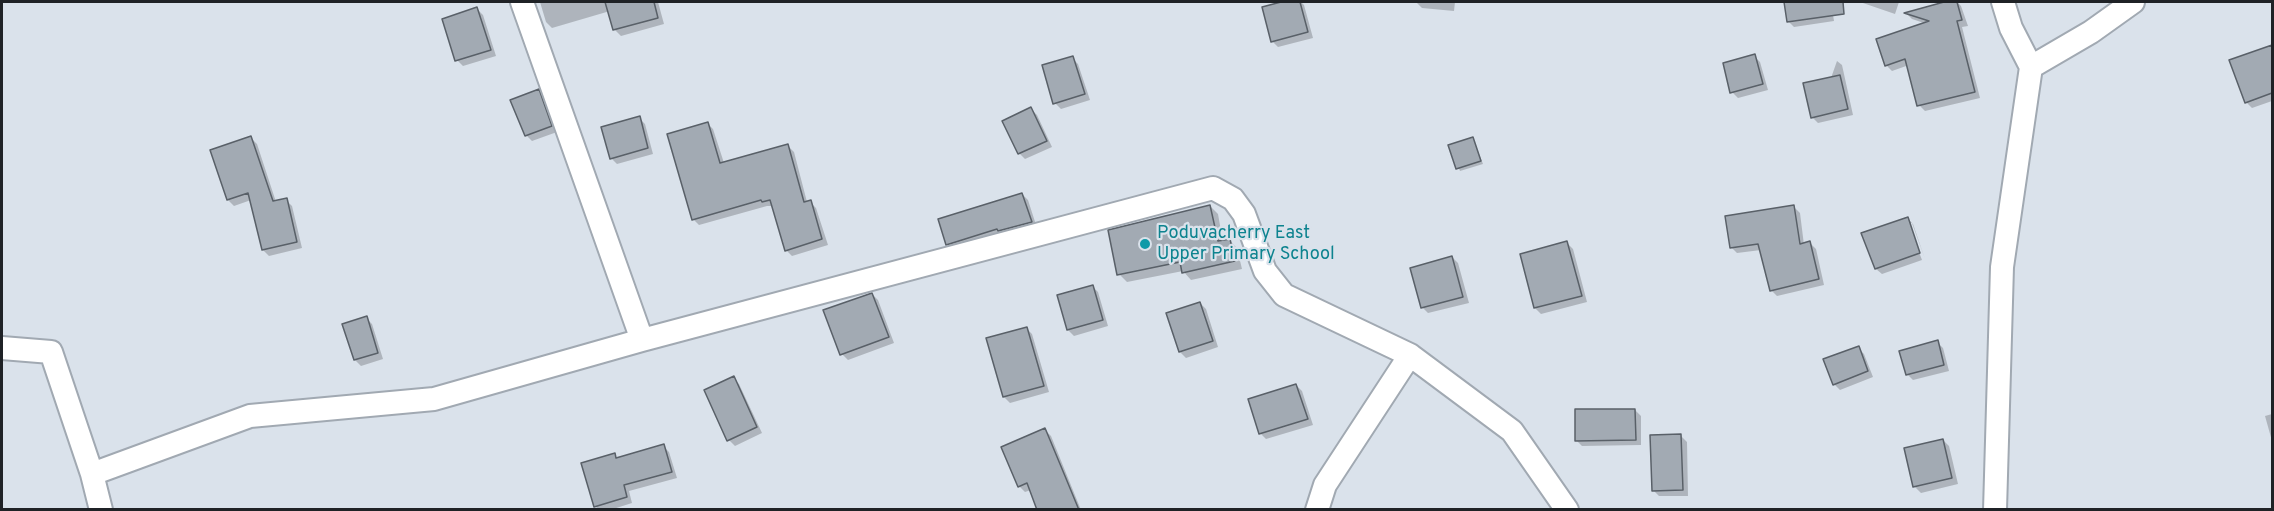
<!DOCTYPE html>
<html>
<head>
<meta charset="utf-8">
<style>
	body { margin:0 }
	#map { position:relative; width:2274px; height:511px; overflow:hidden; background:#dae2eb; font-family:Overpass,sans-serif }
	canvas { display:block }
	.frame { position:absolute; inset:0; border:3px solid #1f2226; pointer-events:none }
</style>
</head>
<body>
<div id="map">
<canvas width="2274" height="511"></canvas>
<div class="frame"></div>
</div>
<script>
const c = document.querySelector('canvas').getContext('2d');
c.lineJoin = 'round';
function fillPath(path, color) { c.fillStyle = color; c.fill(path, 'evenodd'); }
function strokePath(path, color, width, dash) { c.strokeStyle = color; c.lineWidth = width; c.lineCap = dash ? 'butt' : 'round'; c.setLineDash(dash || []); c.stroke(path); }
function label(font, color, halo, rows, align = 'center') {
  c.font = font + ' Overpass,sans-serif'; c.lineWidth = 4.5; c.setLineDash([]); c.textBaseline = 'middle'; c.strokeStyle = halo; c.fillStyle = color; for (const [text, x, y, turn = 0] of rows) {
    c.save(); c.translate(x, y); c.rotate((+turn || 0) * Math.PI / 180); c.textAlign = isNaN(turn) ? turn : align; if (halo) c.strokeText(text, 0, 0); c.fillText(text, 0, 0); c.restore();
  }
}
const shadow = new Path2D(`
	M540,2H658L664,24L621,36L615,30L610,11L552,28L546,22Z
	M1287,2H1301L1304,5L1313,38L1278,47L1272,41L1264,8Z
	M1416,2H1455L1454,11L1422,8Z
	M1786,2H1831L1834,21L1794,27L1788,21Z
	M1860,2H1899L1895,14Z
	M1949,2H1957L1961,6L1968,26L1962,27L1980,98L1925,111L1919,105L1909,65L1892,71L1886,65L1927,24L1912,19L1907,14Z
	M477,9L483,15L496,56L463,66L457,60Z
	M2272,46V101L2252,108L2246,102L2231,61Z
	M1754,56L1760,62L1768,90L1738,98L1732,92Z
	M1072,58L1078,64L1090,100L1061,109L1055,103Z
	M1837,61L1842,65L1853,115L1818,123L1812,117L1831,78Z
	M538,91L544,97L557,132L532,141L526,135Z
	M1031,109L1037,115L1052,147L1025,159L1019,153Z
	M639,118L645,124L653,154L617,164L611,158Z
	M707,123L713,129L724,163L788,146L794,152L807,202H810L816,208L828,245L792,256L786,250L773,206H767L699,225L693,219Z
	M251,138L257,144L276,202L286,200L292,206L302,248L269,256L263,250L251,200L234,206L228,200Z
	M1473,138L1483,164L1460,171L1450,146Z
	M1022,194L1028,200L1037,228L954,250L948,244Z
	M1210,206L1218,214L1223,242L1229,240L1237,248L1242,269L1191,280L1183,271L1127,282L1119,274Z
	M1794,207L1800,213L1804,245L1810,243L1816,249L1824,285L1777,296L1771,290L1761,250L1737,253L1731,247Z
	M1907,218L1913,224L1925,259L1912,223H1908L1922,260L1882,274L1876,269Z
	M1567,243L1573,249L1587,302L1541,314L1535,308Z
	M1452,257L1458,263L1469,303L1428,313L1422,307Z
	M1092,286L1098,292L1108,326L1074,336L1068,330L1059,296Z
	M872,294L878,300L894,343L848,360L842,354L825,311Z
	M1200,303L1206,309L1218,347L1186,358L1180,352Z
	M366,318L372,324L383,359L361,366L355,360L344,325Z
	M1026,328L1032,334L1049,392L1010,403L1004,397Z
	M1937,342L1943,348L1949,371L1913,380L1907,374Z
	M1858,348L1864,354L1873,377L1840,390L1834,384Z
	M733,378L739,384L762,433L735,446L729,440Z
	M1296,385L1302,391L1313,425L1266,439L1260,433Z
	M1635,410L1641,416V445L1582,446L1576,440Z
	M2272,414V441L2265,416Z
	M1045,430L1051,436L1081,510H1039L1031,490L1025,492L1019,486Z
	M1681,436L1687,442L1688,496H1659L1653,490Z
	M1943,440L1949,446L1958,484L1921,493L1915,487L1906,449Z
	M663,446L669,452L677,478L629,491L632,503L610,510H599L595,506L614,455L618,459Z`);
const building = new Path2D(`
	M605,2H654L658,18L613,30Z
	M1281,2H1300L1308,32L1271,42L1262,7Z
	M1784,2H1843L1844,14L1787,22Z
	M1944,2H1957L1962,20L1957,21L1975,92L1917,106L1905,59L1885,66L1876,39L1929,21L1904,13Z
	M477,7L491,50L455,61L442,19Z
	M2272,45V93L2245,103L2229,60Z
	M1755,54L1763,84L1730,93L1723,63Z
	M1073,56L1085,94L1053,104L1042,65Z
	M1840,75L1848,109L1811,118L1803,83Z
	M539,89L552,126L525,136L510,100Z
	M1031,107L1047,141L1018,154L1002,121Z
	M640,116L648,148L610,159L601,127Z
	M708,122L720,163L788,144L804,202L811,200L822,239L785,251L770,200L762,202L761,200L692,220L667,134Z
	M251,136L273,201L287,198L297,242L262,250L248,193L227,200L210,150Z
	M1473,137L1481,161L1456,169L1448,145Z
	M1022,193L1032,222L998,231L997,229L946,245L938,219Z
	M1210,205L1218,241L1230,239L1235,261L1182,273L1180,262L1117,275L1108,230Z
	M1794,205L1800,244L1810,241L1819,279L1770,291L1758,244L1730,248L1725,216Z
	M1908,217L1920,253L1875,269L1861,233Z
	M1567,241L1582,296L1534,308L1520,254Z
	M1452,256L1463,297L1421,308L1410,268Z
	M1093,285L1103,320L1067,330L1057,295Z
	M872,293L889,337L840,355L823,310Z
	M1200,302L1213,341L1179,352L1166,313Z
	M367,316L378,353L354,360L342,324Z
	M1027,327L1044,386L1003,397L986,338Z
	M1938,340L1944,365L1906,375L1899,351Z
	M1859,346L1868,371L1833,385L1823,359Z
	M734,376L757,427L727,441L704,390Z
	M1296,384L1308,419L1259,434L1248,399Z
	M1575,409H1635L1636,440L1575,441Z
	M1045,428L1065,476L1079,510H1037L1027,483L1018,487L1001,447Z
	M1681,434L1683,490L1652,491L1650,435Z
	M1943,439L1952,478L1913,487L1904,448Z
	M664,444L672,472L624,485L627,497L594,507L581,463L615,453L616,458Z`);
const minor = new Path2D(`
	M522,2L642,340
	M2031,67L2091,32L2133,2
	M2,348L51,352L92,474L101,510
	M92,474L250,416L434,399L642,340L1213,188L1233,199L1244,214L1265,271L1284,295L1410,355L1512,431L1567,510
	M1317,510L1325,485L1410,355
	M1995,510L2002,267L2031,67L2011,28L2003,2`);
const markers = [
	[1145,244,6,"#0f9aa8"]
];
const cultureNames = [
	["Poduvacherry East",1157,234],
	["Upper Primary School",1157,255]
];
fillPath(shadow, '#0003');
fillPath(building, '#a2aab3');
strokePath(building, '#596068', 1.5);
strokePath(minor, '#a1a9b2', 26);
strokePath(minor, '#fff', 22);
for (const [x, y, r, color] of markers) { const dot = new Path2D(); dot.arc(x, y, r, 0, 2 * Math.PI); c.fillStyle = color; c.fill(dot); strokePath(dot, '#dae2eb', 2); }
label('18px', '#0d838f', '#dae2eb', cultureNames, 'left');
</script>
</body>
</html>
